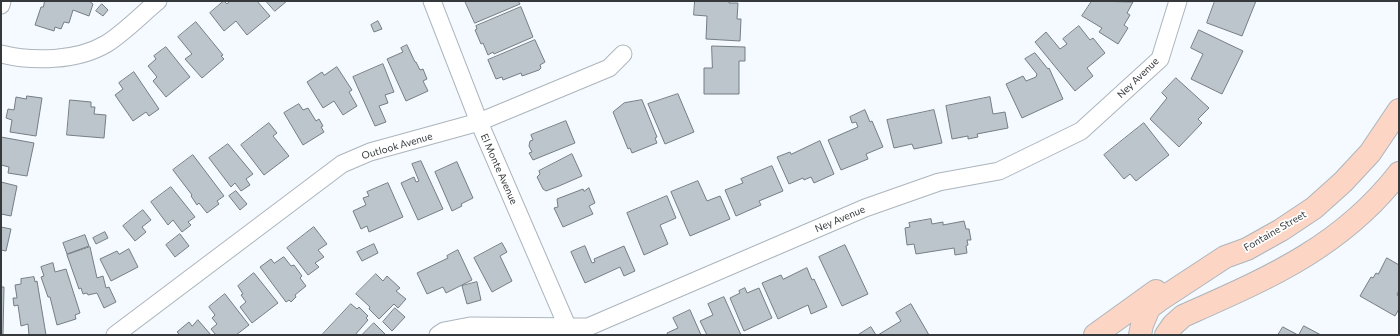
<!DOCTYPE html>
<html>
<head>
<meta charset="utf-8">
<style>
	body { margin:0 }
	#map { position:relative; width:1400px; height:336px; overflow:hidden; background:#f4faff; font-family:Commissioner,sans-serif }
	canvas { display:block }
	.frame { position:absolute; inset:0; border:2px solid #35393b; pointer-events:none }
</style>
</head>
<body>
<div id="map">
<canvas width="1400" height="336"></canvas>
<div class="frame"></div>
</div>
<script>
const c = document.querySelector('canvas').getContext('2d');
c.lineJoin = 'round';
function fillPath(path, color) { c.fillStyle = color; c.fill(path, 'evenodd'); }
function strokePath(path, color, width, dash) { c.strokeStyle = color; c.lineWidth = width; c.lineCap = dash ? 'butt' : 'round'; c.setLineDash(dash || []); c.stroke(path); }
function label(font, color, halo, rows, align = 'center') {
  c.font = font + ' Commissioner,sans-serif'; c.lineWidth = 3.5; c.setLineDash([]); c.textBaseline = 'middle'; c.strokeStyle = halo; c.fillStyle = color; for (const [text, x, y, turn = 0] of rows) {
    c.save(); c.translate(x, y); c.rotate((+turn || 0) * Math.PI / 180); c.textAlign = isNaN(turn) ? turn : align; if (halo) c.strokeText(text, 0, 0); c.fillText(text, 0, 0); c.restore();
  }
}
const building = new Path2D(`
	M45,1H89L93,4L89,16L73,10L69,23L64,22L61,29L55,27L54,31L35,25L41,7H43Z
	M224,1L227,4L230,1H257L270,16L247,35L236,21L224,31L210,13Z
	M266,1H287L275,11Z
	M465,1H518L520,4L475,23Z
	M695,1H729V3H738L737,19H741L740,41L706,39L707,16L694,15Z
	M1092,1L1133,2L1127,13L1130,15L1124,25L1128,28L1118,44L1099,32L1102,28L1082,16Z
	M1215,1H1256L1242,36L1207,23Z
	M102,4L108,10L103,16L96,11Z
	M521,7L533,37L494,54L493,52L488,55L483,43L481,44L475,30L477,29L476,26Z
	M378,21L382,29L374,32L371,25Z
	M196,22L223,55L221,56L224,59L202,78L185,59L192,54L178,37Z
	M1079,26L1090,40L1093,38L1105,53L1087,68L1093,76L1075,91L1035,42L1046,32L1060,49L1067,44L1063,39Z
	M1199,30L1243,51L1222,94L1191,79L1203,54L1191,48Z
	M535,40L545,62L540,65L541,68L539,70L522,76L521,73L503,80L502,77L496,79L488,60Z
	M407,45L415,62H416L420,70L423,69L427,79L423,81L428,91L406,101L387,59L403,52L401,48Z
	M712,46L745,47V61H739V94H704V68H712Z
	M166,47L190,77L166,97L153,81L157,77L148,66L156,59L154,56Z
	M1035,53L1048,69L1049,68L1063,99L1022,118L1006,84L1023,76L1026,81L1036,77L1037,74L1025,59Z
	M383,64L394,92L385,95L388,103L379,106L386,122L375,126L353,77Z
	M337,67L352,90L349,92L357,106L343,115L334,101L323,108L307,82L322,72L324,75Z
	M134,72L159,109L149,116L146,112L133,121L115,95L123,89L119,83Z
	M1176,78L1209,108L1198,119L1202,123L1179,147L1150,119L1167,98L1162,93Z
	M678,94L694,132L665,144L648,104Z
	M27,96L42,98L36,136L10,132L12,120L6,118L8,109L14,110L16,97L26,99Z
	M990,97L993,114L1005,112L1008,128L977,134L978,137L968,139V136L952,139L946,106Z
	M70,100L91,102V107H95L94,114L106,115L104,138L67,135Z
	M642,100L657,137L655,138L657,143L632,153L630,148L628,149L613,112L624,103Z
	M299,104L303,110L308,108L316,121L319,119L323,126L321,127L324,132L303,145L284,113Z
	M865,110L870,122L872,121L883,147L866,154L868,159L841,170L828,140L858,127L856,122L852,123L850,117Z
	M934,110L942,143L914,149L912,144L894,148L887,120Z
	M566,121L575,143L533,160L529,153L532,152L529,146L530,141L533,140L531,135Z
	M269,123L277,133L273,136L289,156L264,175L241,145Z
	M1144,123L1169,155L1136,181L1130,174L1124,179L1104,155Z
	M1,137L34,143L27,176L8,173L9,167L1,165Z
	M820,141L834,174L814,183L811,177L804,180L803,178L789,184L777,157L790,152L791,154Z
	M228,144L253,174L246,179L250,185L241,191L235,183L231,187L209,158Z
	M572,154L582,176L559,186L546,191L543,189L537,177L540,174L539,171Z
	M193,155L224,196L217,201L219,204L207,213L199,203L197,205L191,196L192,195L173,170Z
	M421,161L443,209L418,220L401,183L414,177L416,182L419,181L412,164Z
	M457,162L473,198L461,204L462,206L452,211L435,172Z
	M772,166L783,191L759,201L761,205L736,216L725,190L743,183L741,179Z
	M698,181L707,201L720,196L730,219L690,236L671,192Z
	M1,182L17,186L11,216L1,214Z
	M388,183L403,217L369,232L367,226L361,229L353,211L366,205L363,198L369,196L367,192Z
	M171,187L195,217L188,222L191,225L182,232L173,220L168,225L151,202Z
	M589,188L595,203L589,206L593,214L563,227L554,208L558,207L557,199L583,189L584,191Z
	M236,191L247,204L240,210L229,196Z
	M667,196L676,218L660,225L668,244L644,255L627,213Z
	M143,210L151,220L142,227L146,232L135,241L123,226Z
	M931,219L932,224L943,222V225L964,221L966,229H969L971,240H967L968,245L966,246L967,253L955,255L954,248L916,254L914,244L907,245L905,228L910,227L909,223Z
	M1,227L11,229L6,251L1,250Z
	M314,227L327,244L318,250L324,257L315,263L319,267L308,275L287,248Z
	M105,232L108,238L96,244L93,238Z
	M180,234L189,246L175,257L166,245Z
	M85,235L89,246L67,254L63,243Z
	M502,243L507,252L500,256L512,281L492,292L474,258Z
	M374,244L378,253L362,261L357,252Z
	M845,245L868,294L842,306L819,257Z
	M585,246L592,263L595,262L594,259L624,246L635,271L624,276L620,267L585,283L571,252Z
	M90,247L97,278L103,276L106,288L109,287L116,302L104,308L97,293L88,295L87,293L83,294L81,288L79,289L67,255Z
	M129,249L138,267L111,281L100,259L117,251L119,254Z
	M458,250L472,280L446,293L443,287L427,294L417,273L448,258L447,256Z
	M284,257L291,266L294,265L302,276L300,278L306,286L295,295L296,297L291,302L289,300L286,302L260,267L271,259L274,263Z
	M1387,258L1399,265V290L1397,295L1399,296V309L1395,316L1360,296L1371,277L1373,278L1376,273L1378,274Z
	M53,263L55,272L66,269L80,313L75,315L76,319L57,325L50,297H48L41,277L44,276L41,267Z
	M807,268L812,280L814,279L827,307L811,314L808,305L778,319L762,283L781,275L783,279Z
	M254,273L278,303L252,323L240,307L246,302L241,295L243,294L238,286Z
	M376,274L383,281L387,276L400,288L396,291L406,299L398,308L394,304L379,319L369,309L370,307L356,294Z
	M34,277L35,282L37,281L46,335H29L28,324L21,326L18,305L14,306L13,298H17L15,285L21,284V279Z
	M477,282L481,300L467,304L462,286Z
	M1,287H4L3,335H1Z
	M745,288L747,293L759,288L772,318L744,331L730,298L740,293L739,291Z
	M225,294L249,325L236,335H216L211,329L217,324L212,318L215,315L209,307Z
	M724,297L741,335H707L700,321L713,315L708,304Z
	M351,304L357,309L359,307L368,316L366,318L368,320L355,335H324L323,334Z
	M911,304L929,335H878L901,321L896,313Z
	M395,308L405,317L392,331L383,322Z
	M690,310L701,335H668L667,333L678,328L673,318Z
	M198,320L211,335H180L177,332L189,322L192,326Z
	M374,323L386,335H362Z
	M1304,326L1321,335H1299Z
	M871,327L876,335H858Z
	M1283,327L1298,335H1278Z`);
const street = new Path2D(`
	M432,1L479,122L571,335
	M1,5L2,1
	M1,54C33,62 77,61 106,44C124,33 142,14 158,1
	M115,335L342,164L370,152L479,122L609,68L623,54
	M438,335L444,331L470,326L588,327L865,208L939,182L999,171L1081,131L1160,59L1178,1`);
const secondary = new Path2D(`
	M1095,335L1156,291
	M1140,335L1142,325L1149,308L1161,299L1225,257L1247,249L1281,230L1314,208L1343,182L1370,153L1399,110
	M1166,335L1173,325L1183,316C1266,279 1341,248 1399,173`);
const streetNames = [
	["Ney Avenue",1138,78,-44],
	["Outlook Avenue",397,146,-16],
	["El Monte Avenue",499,169,66],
	["Ney Avenue",840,219,-23],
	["Fontaine Street",1275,231,-30]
];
fillPath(building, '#bcc5cc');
strokePath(building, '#757e84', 1);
strokePath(street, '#acb5bc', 19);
strokePath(secondary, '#acb5bc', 24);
strokePath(street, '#fff', 17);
strokePath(secondary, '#fdd5c4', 22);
label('10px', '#35393b', '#fff', streetNames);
</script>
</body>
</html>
